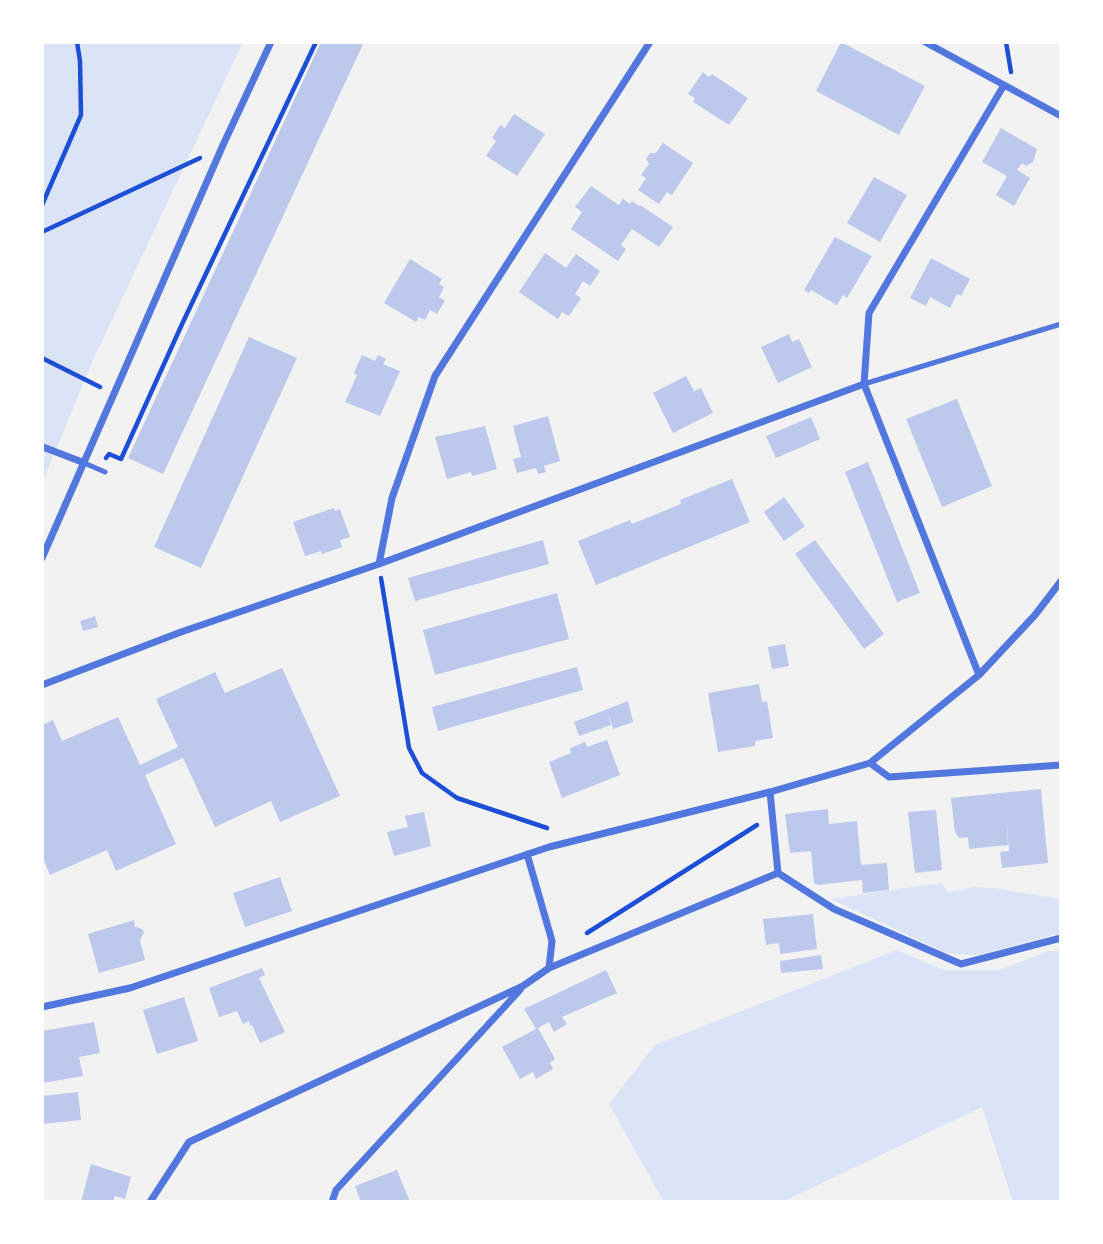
<!DOCTYPE html>
<html>
<head>
<meta charset="utf-8">
<style>
	body { margin:0 }
	#map { position:relative; width:1103px; height:1244px; overflow:hidden; background:#f2f2f2; font-family:Mulish,sans-serif }
	canvas { display:block }
	.frame { position:absolute; inset:0; border:44px solid #fff; pointer-events:none }
</style>
</head>
<body>
<div id="map">
<canvas width="1103" height="1244"></canvas>
<div class="frame"></div>
</div>
<script>
const c = document.querySelector('canvas').getContext('2d');
c.lineJoin = 'round';
function fillPath(path, color) { c.fillStyle = color; c.fill(path, 'evenodd'); }
function strokePath(path, color, width, dash) { c.strokeStyle = color; c.lineWidth = width; c.lineCap = dash ? 'butt' : 'round'; c.setLineDash(dash || []); c.stroke(path); }
const green = new Path2D(`
	M42,42H243L94,358L42,483Z
	M941,883L948,892L976,887L1000,889L1061,899V933L978,955L946,953L831,899Z
	M897,950L944,970H1000L1048,951H1061V1202H1013L982,1107L782,1202H664L609,1104L655,1045Z`);
const building = new Path2D(`
	M321,42H364L163,474L128,458Z
	M841,42L925,86L899,135L816,91Z
	M703,72L709,77L712,74L748,98L729,125L693,102L695,98L688,94Z
	M514,114L545,134L517,176L486,156L496,141L492,138L500,125L505,128Z
	M1001,128L1037,149L1033,162L1026,166L1022,163L1017,170L1030,178L1014,206L996,195L1007,176L982,162Z
	M663,143L693,163L672,195L667,192L659,204L638,190L646,178L641,175L649,164L646,159L650,153H656Z
	M874,177L907,195L880,242L847,223Z
	M591,186L619,205L623,199L630,204L632,201L639,206L640,205L673,227L659,247L632,229L621,245L626,249L618,261L571,229L582,212L575,207Z
	M835,237L872,256L847,298L843,295L837,305L811,290L809,293L804,290Z
	M545,253L566,268L576,254L600,271L590,286L583,281L575,294L581,298L569,316L562,312L558,319L519,292Z
	M931,258L970,279L961,296L957,294L950,308L930,297L926,306L910,298Z
	M410,259L442,279L439,284L444,287L439,297L445,301L437,314L430,310L425,320L419,317L416,322L384,303Z
	M789,334L792,342L799,339L812,367L778,383L761,347Z
	M249,337L297,358L201,568L154,547Z
	M362,355L375,361L378,355L386,359L383,364L400,371L380,416L345,402L357,375L354,373Z
	M686,376L694,391L701,388L713,413L673,433L653,393Z
	M957,399L992,486L942,507L906,419Z
	M548,416L560,461L544,466L546,472L538,474L536,468L517,473L513,459L521,457L513,426Z
	M811,417L820,439L776,458L766,436Z
	M485,426L497,469L472,476L471,472L447,479L435,437Z
	M868,462L920,593L897,602L845,472Z
	M732,479L750,522L596,585L578,541L630,520L632,524L681,504L680,500Z
	M784,497L805,526L784,541L764,512Z
	M334,508L335,511L340,509L350,537L340,540L342,547L322,554L321,551L305,556L293,522Z
	M543,540L549,564L415,601L408,578Z
	M815,540L884,634L864,649L795,554Z
	M557,593L569,639L435,675L423,630Z
	M95,616L98,627L83,631L80,621Z
	M785,644L789,666L772,669L768,647Z
	M577,667L583,690L438,731L432,707Z
	M282,668L340,796L280,822L271,801L215,827L183,758L145,775L176,844L116,871L107,850L50,875L42,856V725L53,720L62,741L118,717L140,765L178,747L156,699L215,672L225,693Z
	M759,684L762,702L767,701L773,738L755,741V746L718,752L708,693Z
	M628,701L633,722L613,729L608,712L611,725L579,736L574,722Z
	M607,740L620,775L562,798L549,762L571,753L570,748L585,742L587,747Z
	M1041,789L1048,863L1002,868L1000,852L1009,851L1006,812L1008,845L969,849L968,837L959,838L955,832L951,798Z
	M828,809L829,824L857,821L861,865L887,863L889,890L863,893L862,880L818,885L814,883L811,851L790,853L785,814Z
	M936,810L942,870L915,873L908,812Z
	M424,812L431,846L394,856L387,832L408,827L405,816Z
	M280,877L292,911L245,927L233,893Z
	M813,914L817,949L780,954L779,943L766,945L763,919Z
	M134,920L135,927L142,929L144,932L140,940L145,960L99,973L88,934Z
	M821,955L823,969L781,973L780,961Z
	M262,968L265,975L259,978L285,1032L260,1043L252,1025L250,1026L249,1021L243,1024L237,1011L219,1017L209,988Z
	M606,970L617,993L562,1017L567,1024L554,1032L549,1022L538,1028L555,1059L550,1063L553,1069L536,1079L533,1072L520,1079L502,1047L536,1029L524,1009Z
	M184,997L198,1041L157,1054L143,1010Z
	M94,1022L100,1053L79,1057L83,1076L42,1083V1031Z
	M78,1092L81,1120L42,1124V1096Z
	M91,1164L131,1177L125,1199L115,1196L113,1202H81Z
	M397,1170L410,1202H361L355,1186Z`);
const path = new Path2D(`
	M1006,42L1011,72
	M42,205L81,115L80,61L77,42
	M42,232L200,158
	M42,358L100,387
	M106,458L109,454L121,459L183,322L316,42
	M381,578L409,748L422,773L457,798L547,828
	M587,933L757,825`);
const service = new Path2D(`
	M864,384L1061,324
	M82,462L105,472`);
const minor = new Path2D(`
	M925,42L1061,116
	M42,449L43,447L82,462
	M42,558L223,145L271,42
	M379,564L392,498L435,376L650,42
	M979,675L864,384L869,313L1004,85
	M42,685L181,632L379,564L864,384
	M870,763L889,777L1061,765
	M778,873L834,909L961,964L1061,938
	M549,968L778,873L770,792
	M42,1007L130,988L549,847L770,792L870,763L979,675L1035,615L1061,581
	M150,1202L189,1142L523,986L549,968L552,941L527,854
	M332,1202L336,1190L520,990`);
fillPath(green, '#dbe4f7');
fillPath(building, '#bdc9ec');
strokePath(path, '#1d4ed8', 4.5);
strokePath(service, '#5277de', 5);
strokePath(minor, '#5277de', 7);
</script>
</body>
</html>
